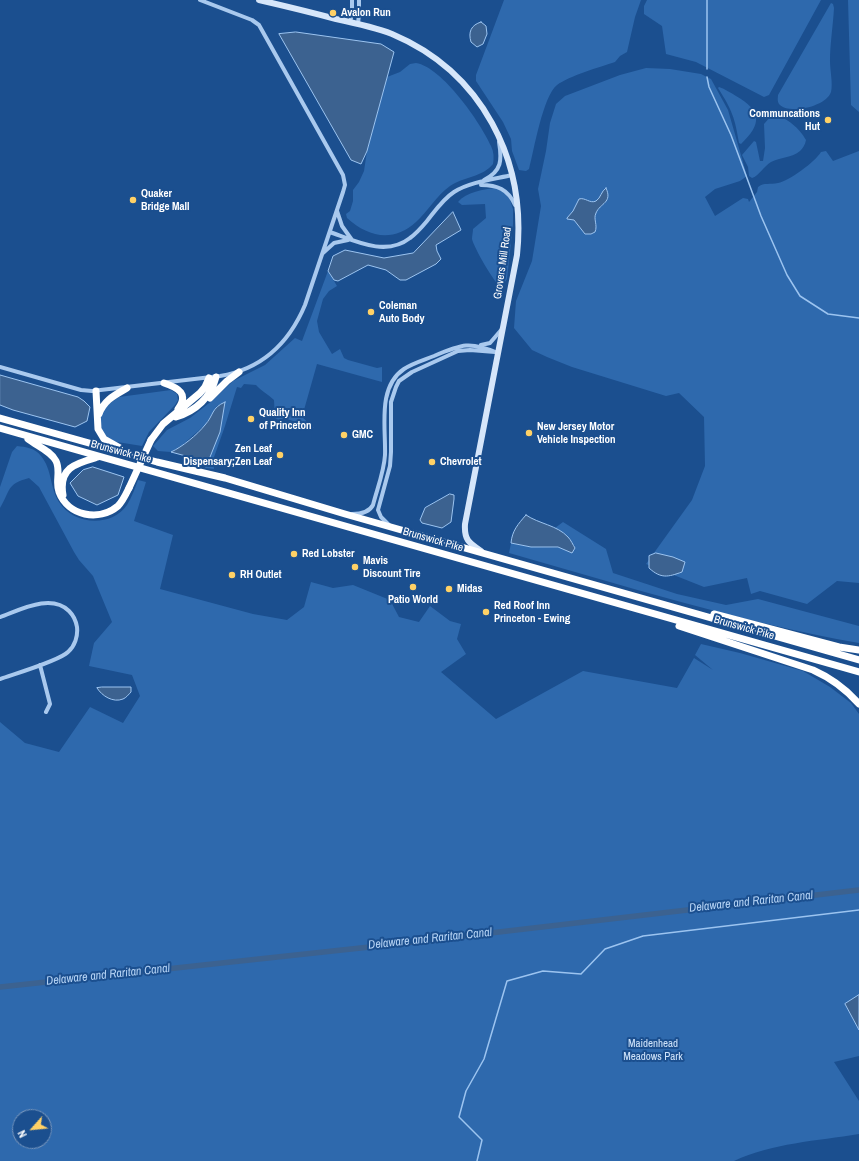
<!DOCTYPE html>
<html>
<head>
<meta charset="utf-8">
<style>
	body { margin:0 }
	#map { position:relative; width:859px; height:1161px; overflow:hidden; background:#1b4f8f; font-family:"Archivo Narrow",sans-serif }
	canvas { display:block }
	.north { position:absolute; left:12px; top:1109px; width:40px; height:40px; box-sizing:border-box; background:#1b4f8f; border:1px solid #7695bc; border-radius:50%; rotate:243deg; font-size:11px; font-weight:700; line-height:16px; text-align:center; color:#fff }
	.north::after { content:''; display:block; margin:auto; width:14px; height:18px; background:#ffd166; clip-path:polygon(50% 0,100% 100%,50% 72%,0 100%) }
</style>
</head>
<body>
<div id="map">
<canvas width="859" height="1161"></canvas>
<div class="north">N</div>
</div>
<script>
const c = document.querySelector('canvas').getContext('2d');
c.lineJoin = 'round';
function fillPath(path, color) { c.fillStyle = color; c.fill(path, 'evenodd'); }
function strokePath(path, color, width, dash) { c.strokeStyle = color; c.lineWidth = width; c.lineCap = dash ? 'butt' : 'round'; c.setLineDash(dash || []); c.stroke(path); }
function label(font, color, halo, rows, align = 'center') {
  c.font = font + ' "Archivo Narrow",sans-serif'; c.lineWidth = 4; c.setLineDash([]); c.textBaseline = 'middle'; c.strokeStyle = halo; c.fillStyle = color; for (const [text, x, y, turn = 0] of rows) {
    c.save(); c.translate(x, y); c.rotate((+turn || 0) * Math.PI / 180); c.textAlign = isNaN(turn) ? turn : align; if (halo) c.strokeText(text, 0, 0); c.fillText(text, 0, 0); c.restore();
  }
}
const green = new Path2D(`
	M504,0H641L635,17L627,52L620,56L615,62C600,67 569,76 557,85C543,96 534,150 529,169L526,171L519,170L512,151L511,139L503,122L476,81V75Z
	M647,0H821L769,95L764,97L696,62L666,54L662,26L644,14V6Z
	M848,0H859V112L851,105Z
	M831,3L833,4L834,8C833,26 830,44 830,61C830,71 833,83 831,92C826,107 788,115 779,104C777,101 778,97 778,95Z
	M416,63C442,67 481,123 491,146C494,152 494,158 493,164C483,177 463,177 450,186C436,196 428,211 416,222C393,243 368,237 347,218L346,214L350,211L353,201V190L359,182L364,171L367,151L387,77L400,72L410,64Z
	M646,68L670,69L701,74L711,79L728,110L747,176L740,181L715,189L705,197L715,216L743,198L748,199L749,202L757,192L758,187C764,182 770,185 778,183C789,181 815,162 821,152L826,151L833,161L859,151V583L837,581L807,604L760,591L751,594L747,578L704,587L646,564L692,500L705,466L704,417L679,393L666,396L572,367L547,357L532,350L514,328L516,301L532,261L541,206L538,189L546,151L550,123L556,104L565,96L620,75Z
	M719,87C725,89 731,93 736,96C762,111 762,124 741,144L739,143C735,118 732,110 718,88Z
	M774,115C787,117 800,129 806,140C805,145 803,148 800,151C792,158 780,157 771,162C764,166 759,176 752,178L749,176L748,167L742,155L754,141L756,142L760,161H763L765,148L764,124L771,116Z
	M496,188L505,193L510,200L513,209V224L507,279L501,288C494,282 474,248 472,239C472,236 473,232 473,229L486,218L485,204L462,205L458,202C466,192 484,189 496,188Z
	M328,271L337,286L329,291L323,299L317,321L319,332L332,354L340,349L344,358L348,360L377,368L382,367V382L317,364L302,417L314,428L284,418L279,420L275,418L274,400C268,394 261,391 256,385L244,384L241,388L237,387L225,426L213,460L214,469L205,468L220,432L225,403L217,406L205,425L180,447L171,452L158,451L153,446L167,430L190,418L213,400L233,381L265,365L295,338L302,341Z
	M171,390L177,394L178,400L175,405L149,432L142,446L111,441L106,438L101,430L100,418L103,408L119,397Z
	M17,446C26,447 35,448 41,456C52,469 50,488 59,502C73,525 111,528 127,505C132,497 135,488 138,480L146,482L134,521L173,535L160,589L253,614L287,620L304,607L311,582L333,588L353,585L390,600L399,617L419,622L430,606L450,621L461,624L457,639L466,654L441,672L496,719L583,671L677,688L694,658L713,670L695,655L701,644L740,653L803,671L830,687L851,703L859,714V995L846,1006L859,1030V1056L834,1062L859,1101V1134C817,1141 772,1143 734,1161H0V722L25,743L59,752L90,707L123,723L140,696L132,675L89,666L94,643L112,622L93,576L79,560L74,552L39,487L29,478C6,484 11,490 0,508V487L12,452ZM20,1117H44V1141H20Z
	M563,522L606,549L613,573L677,594L726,605L758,599L859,626V643C740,622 625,586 509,553L511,543L531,547L575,548L568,537L555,528Z`);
const water = new Path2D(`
	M481,22L486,26L487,34L483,44L477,47L471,42C468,32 471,25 481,22Z
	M296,32L381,44L394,52L367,151L361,164L351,160L279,34Z
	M606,188C613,203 600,203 596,213C593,219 598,225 595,232L591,234H585L574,220L567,219V218L573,211L579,199C585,197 590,204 596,201C601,198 601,191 606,188Z
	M453,212L461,230L436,245L437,251L441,259L436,264L406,280H400L386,270L368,265L338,281L334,280L328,271L333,256L345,250L384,258L413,253Z
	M0,375L78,397L84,401L90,407L87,421L75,427L13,410L0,405Z
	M225,402L220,432L208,462L171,452C182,447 197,435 205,425C214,415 211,408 225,402Z
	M93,467L124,477L118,495L97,505L78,496L70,483L83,470Z
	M450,494L454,495V499L451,522L442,528L422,523L420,520L425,508Z
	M526,515C539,524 557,525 568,537C571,540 573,545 575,548L572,553L558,547H531L511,543C512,531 518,524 526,515Z
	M656,553L673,557L685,562L682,572C668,577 661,579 649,568V556Z
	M102,687H131V692C129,694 126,698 123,699C113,703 102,696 97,688Z
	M859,995V1030L845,1004Z`);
const stream = new Path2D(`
	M707,0V69
	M707,77L709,87L731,135L761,216L787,275L800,296L828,314L859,318
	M477,1161L482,1140L459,1117L466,1091L484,1059L507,981L543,971L581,974L605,949L643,936L859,910`);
const canal = new Path2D(`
	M0,987L379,946L859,890`);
const street = new Path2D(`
	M350,22L352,14V0
	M358,24L359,14V0
	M484,180C502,171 502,160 499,142
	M481,185C497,185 508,189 515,205
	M337,211L342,226L352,240
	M330,232C355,241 386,257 410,238C417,233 422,227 427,221C435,211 443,199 454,192C469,182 495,179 512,175
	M323,253L334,243L348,240
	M481,345L490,343L502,329
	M0,367L81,390L92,391L220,376C262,369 289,343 305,305L343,192L345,185L343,175L259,25L252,20L200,0
	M352,514C360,514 369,513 373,505C377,489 384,472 385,455C386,428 377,387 404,369C413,363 424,360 434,356C462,344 470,341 498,353
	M389,525L381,517L378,510L390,466L391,452V402L396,387L399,381L412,372L458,351L470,350L495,352
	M0,617C20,610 51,593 69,611C73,615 76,621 77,627C78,636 75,646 68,652C59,661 14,674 0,679
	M40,665L50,704L46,712`);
const secondary = new Path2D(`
	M259,0C285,6 310,12 336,19C355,23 374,27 392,34C482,72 527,160 517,255L465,524C464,540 469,543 481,551`);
const highway = new Path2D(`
	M164,383C179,388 189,394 178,409
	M96,391L98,429L104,439L120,448
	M210,398L227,381L239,372
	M99,414C104,400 115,395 127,388
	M176,417C196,411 211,397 216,377
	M0,418L157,462L225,478L345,514L859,660
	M0,428L859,672
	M28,439C37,446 51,451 56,461C61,471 55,482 59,492C68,516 99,522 118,506C123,501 126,494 129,488
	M151,440L163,424L200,393L205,387L209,378
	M63,495C58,467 77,463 98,457
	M714,614L839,647L859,650
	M679,626L813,670C831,678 846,689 859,704`);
const highwayBridge = new Path2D(`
	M129,488L151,440`);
const markers = [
	[333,13,4,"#ffd166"],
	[828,120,4,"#ffd166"],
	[133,200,4,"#ffd166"],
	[371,312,4,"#ffd166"],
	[251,419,4,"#ffd166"],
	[529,433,4,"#ffd166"],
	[344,435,4,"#ffd166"],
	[280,455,4,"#ffd166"],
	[432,462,4,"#ffd166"],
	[294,554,4,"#ffd166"],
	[355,567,4,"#ffd166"],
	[232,575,4,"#ffd166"],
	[413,587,4,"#ffd166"],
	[449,589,4,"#ffd166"],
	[486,612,4,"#ffd166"]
];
const poiNames = [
	["Avalon Run",341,13],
	["Communcations",820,114,"right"],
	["Hut",820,127,"right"],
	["Quaker",141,194],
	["Bridge Mall",141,207],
	["Coleman",379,306],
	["Auto Body",379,319],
	["Quality Inn",259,413],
	["of Princeton",259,426],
	["New Jersey Motor",537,427],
	["Vehicle Inspection",537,440],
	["GMC",352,435],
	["Zen Leaf",272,449,"right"],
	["Dispensary;Zen Leaf",272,462,"right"],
	["Chevrolet",440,462],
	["Red Lobster",302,554],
	["Mavis",363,561],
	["Discount Tire",363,574],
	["RH Outlet",240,575],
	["Midas",457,589],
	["Patio World",413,600,"center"],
	["Red Roof Inn",494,606],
	["Princeton - Ewing",494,619]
];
const streetNames = [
	["Grovers Mill Road",503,263,-82],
	["Brunswick Pike",121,452,15],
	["Brunswick Pike",433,540,16],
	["Brunswick Pike",744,628,16]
];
const parkNames = [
	["Maidenhead",653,1044],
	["Meadows Park",653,1057]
];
const waterNames = [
	["Delaware and Raritan Canal",751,902,-6],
	["Delaware and Raritan Canal",430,939,-6],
	["Delaware and Raritan Canal",108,975,-6]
];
fillPath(green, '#2e69ad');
fillPath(water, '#3c6290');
strokePath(water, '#9cc4f0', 1);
strokePath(stream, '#9cc4f0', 1.5);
strokePath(canal, '#3c6290', 5.5);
strokePath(street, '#a9c9ee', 4);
strokePath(secondary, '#d6e6fa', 6);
strokePath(highway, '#fff', 7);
strokePath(highwayBridge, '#fff', 7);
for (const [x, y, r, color] of markers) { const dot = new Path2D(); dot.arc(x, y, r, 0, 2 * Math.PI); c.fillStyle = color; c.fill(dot); strokePath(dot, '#1b4f8f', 1.5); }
label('bold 11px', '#fff', '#1b4f8f', poiNames, 'left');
label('11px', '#fff', '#1b4f8f', streetNames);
label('11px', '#cfe3fa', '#1b4f8f', parkNames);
label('italic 12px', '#b5d3f5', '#1b4f8f', waterNames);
</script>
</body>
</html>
